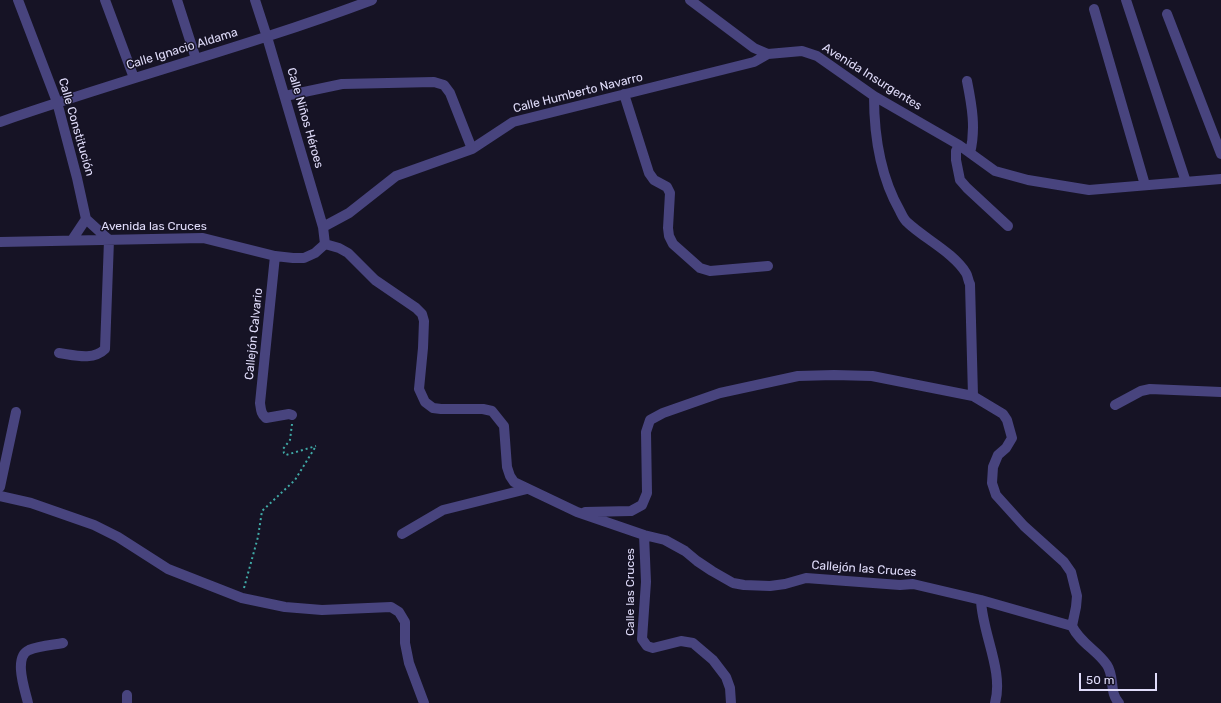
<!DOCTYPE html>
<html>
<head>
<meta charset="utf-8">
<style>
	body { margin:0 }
	#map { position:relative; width:1221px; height:703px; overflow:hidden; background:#161325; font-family:Rubik,sans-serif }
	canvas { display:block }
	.scale { position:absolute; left:1079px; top:673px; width:78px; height:18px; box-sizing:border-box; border:2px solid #e0dcfa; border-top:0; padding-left:5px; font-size:12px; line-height:14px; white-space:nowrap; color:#e0dcfa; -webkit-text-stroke:3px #161325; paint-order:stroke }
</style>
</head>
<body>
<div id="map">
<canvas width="1221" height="703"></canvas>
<div class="scale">50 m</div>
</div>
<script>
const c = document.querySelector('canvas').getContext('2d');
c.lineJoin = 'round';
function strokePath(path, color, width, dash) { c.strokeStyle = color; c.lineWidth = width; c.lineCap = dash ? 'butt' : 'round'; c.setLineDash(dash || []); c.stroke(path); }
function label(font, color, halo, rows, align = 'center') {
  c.font = font + ' Rubik,sans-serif'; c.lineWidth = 3; c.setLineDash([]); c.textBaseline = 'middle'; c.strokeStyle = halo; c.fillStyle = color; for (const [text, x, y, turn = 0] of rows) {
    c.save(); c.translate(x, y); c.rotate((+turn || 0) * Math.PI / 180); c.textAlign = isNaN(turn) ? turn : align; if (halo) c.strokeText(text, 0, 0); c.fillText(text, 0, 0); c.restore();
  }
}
const path = new Path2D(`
	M292,424L290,440L283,449L284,453L286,455L316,446
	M244,588L258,537L262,511L295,480L316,446`);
const minor = new Path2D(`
	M18,0L57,102L77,178L86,219L109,240L105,349C93,361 74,355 59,353
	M105,0L134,78
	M177,0L196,59
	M255,0L267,37L323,227L325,244
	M690,0L754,48L768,54L802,51L817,56L874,96L959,145L995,171L1028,180L1089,190L1221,179
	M1126,0L1186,182
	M1094,9L1145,185
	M1167,14L1221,154
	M967,81C972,106 976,129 970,153
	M624,94L649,173L654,180L667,187L670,193L668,228L669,236L673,244L700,268L710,271L768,266
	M285,96L342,84L434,82L444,85L450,93L472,149
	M874,96C874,135 880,176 900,211C902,215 904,220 908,223C925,239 954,253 966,273C968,276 968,281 970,284L973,396
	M0,122C123,79 250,46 372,0
	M959,145L956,151V160L960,180L967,188L1008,226
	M323,227L349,213L396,176L472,149L513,122L754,62L768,54
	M72,240L86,219
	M0,242L203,238L275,256L293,258H304L315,253L325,244
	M325,244L339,248L348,253L375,280L416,308L422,314L424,321L423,348L419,389L425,402L433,408L441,409H483L492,411L504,426L507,467L510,476L514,482L577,512L644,535L665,540L685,551L697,561L712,571L733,583L744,585L770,586L785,584L806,578L900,585L913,584L981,600L1072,626
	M275,256L260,403C261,410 261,414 266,418L289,414L292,415
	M1115,405L1141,391L1150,389L1221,392
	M0,487L16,412
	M0,496L31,503L94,525L118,537L168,569L242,598L285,607L322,610L391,607L399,612L405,622V643L409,663L424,703
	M585,512L631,511L642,505L647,493L646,432L650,420L663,413L720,393L798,376L834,375L872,376L973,396L1003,414L1007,420L1012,438L1006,448L998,455L993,467L992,483L996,495L1024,526L1064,562L1071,572L1077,596L1076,607L1072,626C1080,643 1097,650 1107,665C1115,677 1109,693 1119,703
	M402,534L443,510L527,489
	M644,535L646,582L642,639L647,646L653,648L681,641L693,643L713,660L726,677L730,688L731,703
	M981,600C982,633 1004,671 995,703
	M127,695V703
	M28,703C25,690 13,657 29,650C39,646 52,645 63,643`);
const streetNames = [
	["Calle Ignacio Aldama",182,49,-17],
	["Avenida Insurgentes",872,77,32],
	["Calle Humberto Navarro",578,93,-14],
	["Calle Niños Héroes",305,118,74],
	["Calle Constitución",76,127,74],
	["Avenida las Cruces",154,227],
	["Callejón Calvario",254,334,-84],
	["Callejón las Cruces",864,569,4],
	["Calle las Cruces",631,592,-90]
];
strokePath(path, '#40aaa7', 2, [2, 3]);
strokePath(minor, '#48447e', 10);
label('12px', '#e0dcfa', '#161325', streetNames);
</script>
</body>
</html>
